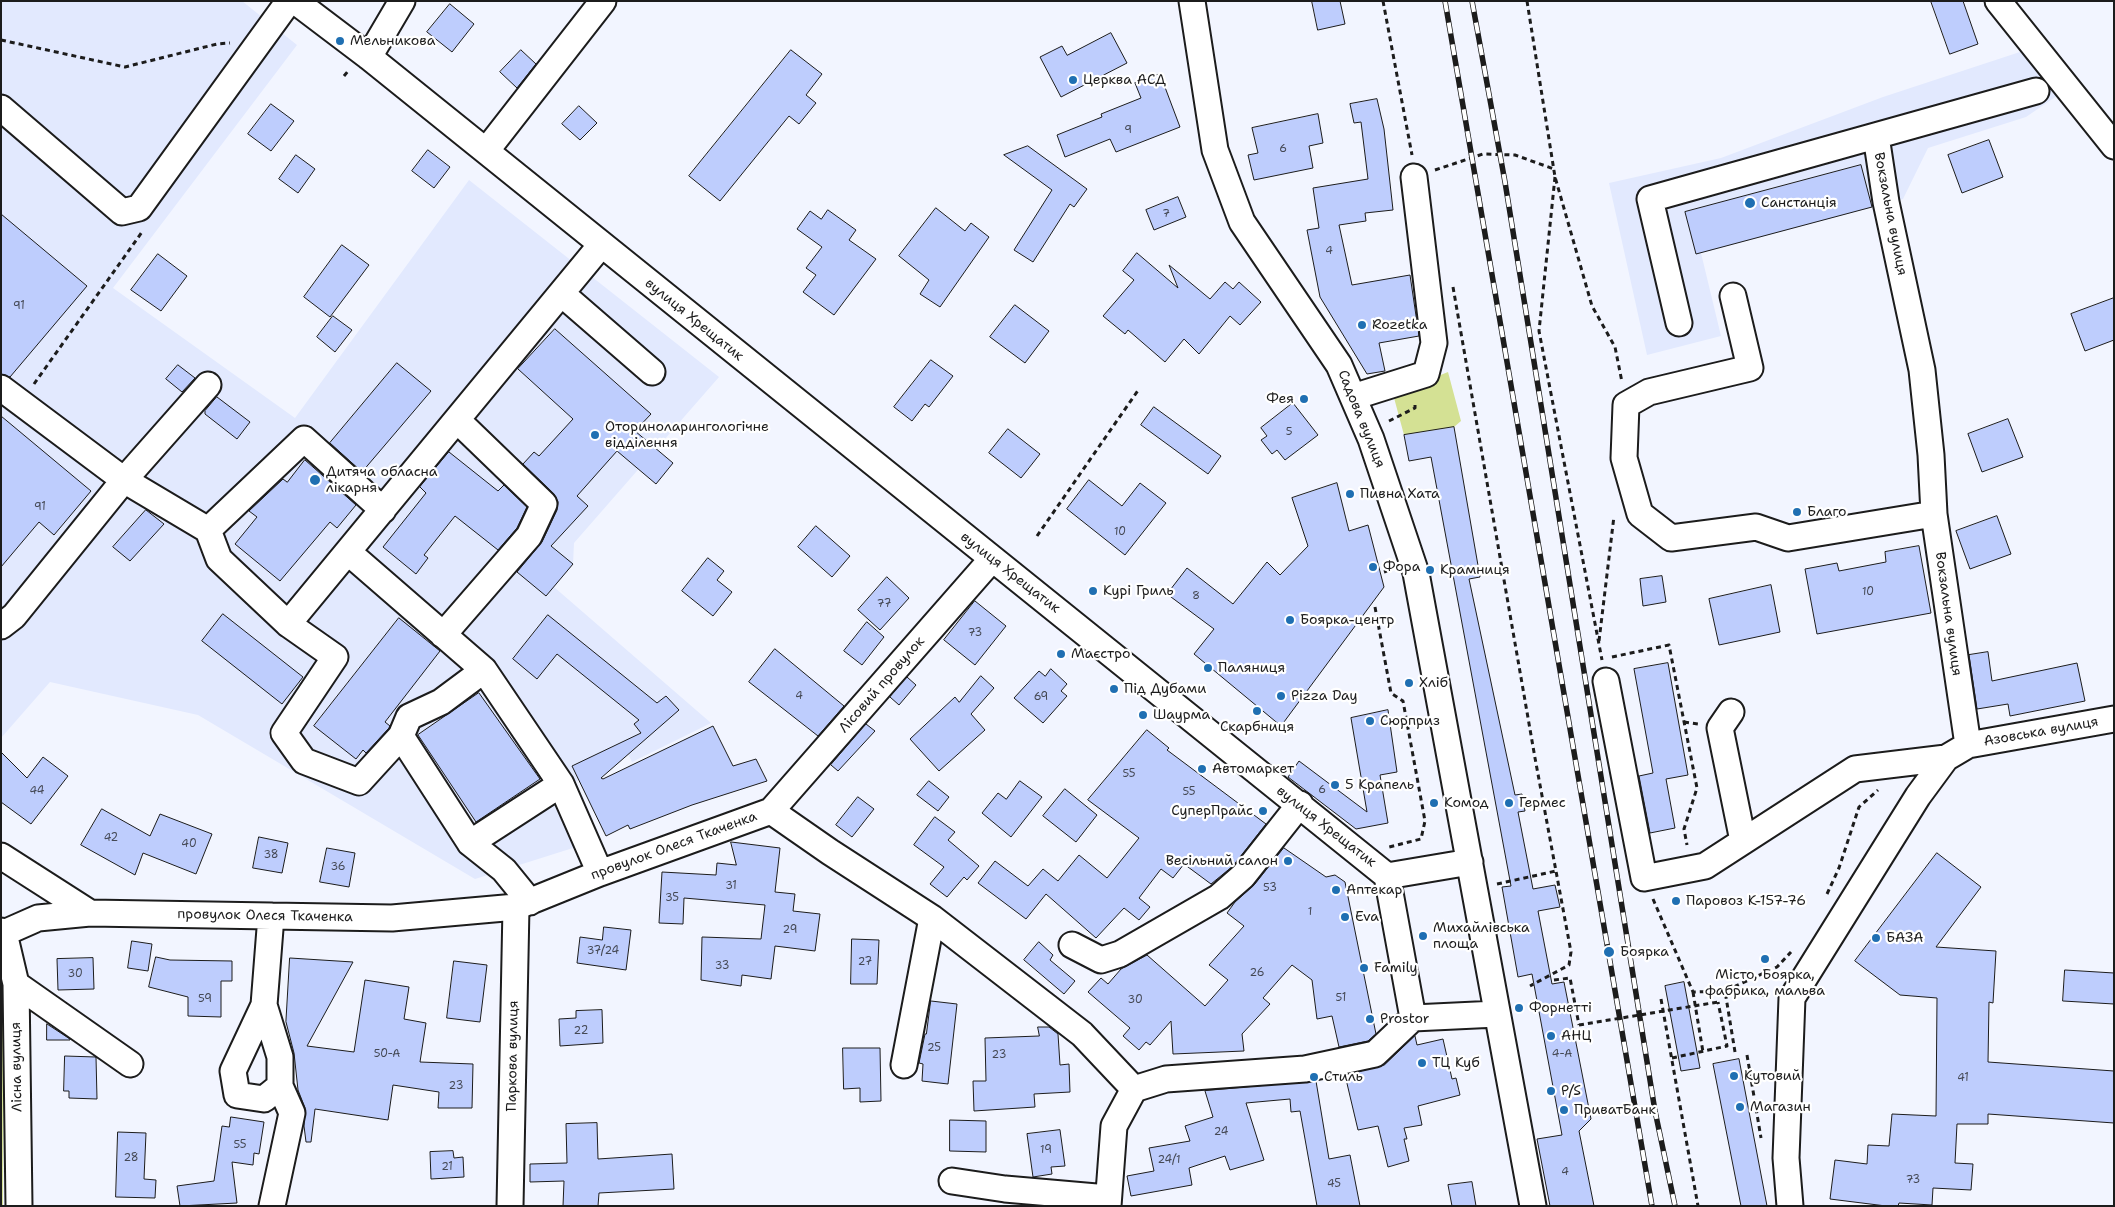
<!DOCTYPE html>
<html>
<head>
<meta charset="utf-8">
<style>
	body { margin:0 }
	#map { position:relative; width:2115px; height:1207px; overflow:hidden; background:#f2f5ff; font-family:"Shantell Sans",sans-serif }
	canvas { display:block }
	.frame { position:absolute; inset:0; border:2px solid #1c1c1c; pointer-events:none }
</style>
</head>
<body>
<div id="map">
<canvas width="2115" height="1207"></canvas>
<div class="frame"></div>
</div>
<script>
const c = document.querySelector('canvas').getContext('2d');
c.lineJoin = 'round';
function fillPath(path, color) { c.fillStyle = color; c.fill(path, 'evenodd'); }
function strokePath(path, color, width, dash) { c.strokeStyle = color; c.lineWidth = width; c.lineCap = dash ? 'butt' : 'round'; c.setLineDash(dash || []); c.stroke(path); }
function label(font, color, halo, rows, align = 'center') {
  c.font = font + ' "Shantell Sans",sans-serif'; c.lineWidth = 4.5; c.setLineDash([]); c.textBaseline = 'middle'; c.strokeStyle = halo; c.fillStyle = color; for (const [text, x, y, turn = 0] of rows) {
    c.save(); c.translate(x, y); c.rotate((+turn || 0) * Math.PI / 180); c.textAlign = isNaN(turn) ? turn : align; if (halo) c.strokeText(text, 0, 0); c.fillText(text, 0, 0); c.restore();
  }
}
const built = new Path2D(`
	M1,1H242L297,45L113,288L295,418L469,180L719,377L574,543L573,564L554,587L711,723L632,762L622,742L573,766L579,780L568,785L595,841L475,879L198,715L50,682L1,738Z
	M2026,50L2064,91L2026,117L1928,148L1903,199L1701,253L1721,336L1647,355L1609,183L1721,158L1883,97Z`);
const green = new Path2D(`
	M1448,372L1461,421L1454,427L1404,435L1393,394Z
	M1,991L4,995L3,1206H1Z`);
const building = new Path2D(`
	M1312,1H1340L1345,24L1318,30Z
	M1931,1H1963L1978,44L1950,54Z
	M450,4L474,24L452,52L427,32Z
	M1111,33L1127,63L1061,97L1040,57L1062,46L1067,55Z
	M521,50L536,64L517,88L500,72Z
	M791,50L822,74L806,95L816,103L799,124L789,116L720,201L689,176Z
	M1160,74L1180,127L1116,152L1110,139L1065,157L1057,135L1102,117L1101,114L1141,98L1135,83Z
	M1377,99L1384,129L1393,210L1365,213L1366,221L1339,225L1352,285L1410,275L1419,336L1379,343L1385,371L1367,374L1320,297L1307,230L1319,228L1313,188L1368,179L1361,122L1354,123L1350,104Z
	M271,104L294,121L271,151L248,134Z
	M579,106L597,123L580,140L562,124Z
	M1318,114L1323,143L1309,146L1313,168L1254,180L1248,155L1258,153L1252,128Z
	M1989,140L2003,177L1962,193L1948,155Z
	M1028,146L1087,189L1074,207L1070,204L1033,262L1014,250L1052,190L1004,155Z
	M428,150L450,167L434,188L412,171Z
	M296,155L315,169L298,193L279,179Z
	M1861,165L1872,207L1696,254L1685,212Z
	M1178,197L1186,217L1154,230L1146,210Z
	M936,208L965,231L971,223L989,237L940,307L920,294L929,280L899,256Z
	M828,210L856,230L849,240L876,259L834,315L803,292L816,275L806,268L822,247L797,229L810,211L821,219Z
	M1,214L87,286L10,377L1,374Z
	M342,245L369,265L330,317L304,297Z
	M1137,253L1178,288L1169,265L1210,299L1225,282L1233,289L1239,282L1261,302L1240,325L1230,316L1199,354L1184,339L1165,362L1128,330L1125,334L1103,316L1134,280L1123,271Z
	M158,254L187,276L161,311L131,290Z
	M2114,298V340L2085,351L2071,314Z
	M1015,305L1049,331L1025,363L990,337Z
	M333,316L352,330L335,352L317,337Z
	M555,329L651,414L635,431L673,463L656,484L617,451L577,496L588,506L551,546L573,564L546,596L517,572L542,542L557,510L558,502L554,494L523,464L534,452L539,456L573,419L518,369Z
	M931,360L953,376L929,407L925,404L912,421L894,407Z
	M397,363L431,391L362,472L330,443Z
	M178,365L195,378L182,392L166,379Z
	M217,397L250,422L237,439L205,414V411Z
	M1293,403L1318,435L1285,460L1277,450L1272,454L1261,440L1267,436L1261,428Z
	M1154,407L1221,456L1208,474L1141,425Z
	M1,416L91,491L54,535L39,522L1,567Z
	M2008,419L2023,457L1982,472L1968,434Z
	M1454,427L1480,577L1469,579L1515,795L1522,794L1525,811L1518,812L1533,889L1555,885L1560,907L1538,911L1552,984L1564,982L1591,1119L1579,1131L1594,1206H1550L1537,1139L1562,1135L1532,974L1518,977L1502,887L1511,886L1431,457L1409,461L1404,435Z
	M1008,429L1040,454L1021,478L989,453Z
	M449,452L498,491L504,485L527,507L517,528L498,550L455,516L424,555L428,558L416,574L383,547L426,493L420,487Z
	M305,460L356,505L337,528L330,522L280,581L235,544L257,517L249,511L283,479L287,482Z
	M1089,480L1122,506L1140,483L1166,503L1125,555L1067,509Z
	M1337,483L1349,531L1368,525L1384,587L1281,726L1194,654L1214,629L1167,594L1187,568L1233,604L1267,562L1280,575L1308,546L1292,498Z
	M146,510L164,524L130,561L113,547Z
	M1997,516L2011,554L1970,569L1956,531Z
	M816,526L850,556L832,577L798,547Z
	M1919,546L1931,613L1817,634L1805,569L1837,563L1839,571L1886,562L1885,552Z
	M708,558L724,571L717,580L732,592L713,616L682,591Z
	M1662,576L1666,602L1643,606L1640,579Z
	M887,577L909,598L880,630L858,610Z
	M1771,585L1780,632L1719,645L1709,599Z
	M975,601L1006,626L975,665L944,640Z
	M223,614L303,677L282,704L202,641Z
	M548,615L657,703L666,696L679,710L601,778L603,779L713,726L733,766L756,759L767,781L692,805L630,829L628,825L606,836L572,766L641,733L634,724L639,720L557,654L537,679L513,659Z
	M399,618L440,651L385,722L390,726L389,728L366,753L363,750L356,759L314,726Z
	M867,622L884,637L862,665L844,651Z
	M775,649L844,706L818,736L749,682Z
	M1988,652L1992,681L2077,663L2085,701L2010,716L2008,704L1977,709L1969,655Z
	M1668,663L1688,775L1666,779L1675,828L1650,833L1639,776L1653,773L1634,669Z
	M1051,669L1067,684L1061,691L1067,696L1043,723L1014,698L1039,671L1045,676Z
	M981,676L994,688L971,714L985,730L939,771L910,739L955,697L959,702Z
	M907,677L916,685L899,705L890,697Z
	M479,693L540,779L476,822L418,735Z
	M1388,710L1397,772L1380,775L1388,823L1356,829L1288,777L1299,761L1367,812L1351,718Z
	M866,724L875,731L838,771L831,765Z
	M1147,730L1169,748L1167,750L1266,824L1233,866L1211,884L1184,864L1173,878L1161,869L1139,898L1150,907L1139,920L1124,908L1096,938L1046,894L1026,919L978,883L995,861L1028,886L1043,869L1058,881L1079,855L1107,878L1139,838L1088,800Z
	M1,752L27,778L43,757L68,776L31,824L1,802Z
	M929,781L949,797L938,811L917,795Z
	M1020,781L1042,797L1011,837L982,813L998,793L1006,799Z
	M1065,789L1097,815L1076,842L1043,816Z
	M858,797L874,809L852,837L836,825Z
	M102,809L150,836L160,814L212,834L196,874L143,853L135,875L81,845Z
	M935,817L955,832L948,840L979,866L967,880L964,877L947,897L930,884L944,867L914,845Z
	M259,837L288,843L282,873L253,868Z
	M731,842L780,848L775,892L795,894L793,911L820,914L815,951L775,946L771,979L742,975L741,986L701,980L702,937L761,939L765,905L684,898L683,924L659,923L662,872L716,875L717,863L736,865Z
	M327,848L355,853L349,887L320,882Z
	M1284,848L1326,877L1335,875L1345,882L1376,1034L1368,1041L1339,1047L1332,1016L1317,1019L1312,980L1292,965L1263,998L1270,1004L1242,1034L1244,1051L1173,1054L1171,1021L1150,1045L1146,1042L1139,1050L1123,1036L1130,1028L1088,992L1101,978L1108,984L1121,969L1147,955L1205,1006L1228,980L1209,965L1244,926L1227,913L1235,902L1254,885Z
	M1937,853L1981,887L1936,947L1996,951L1993,1003L1989,1002L1988,1062L2114,1071V1123L1988,1114V1124H1957L1955,1163L1973,1164L1971,1190L1933,1188L1932,1205L1899,1203L1898,1206H1886L1830,1199L1835,1160L1867,1164L1868,1145L1889,1146L1892,1114L1936,1116L1937,998L1900,995L1855,961Z
	M604,927L631,930L626,970L577,963L580,937L602,940Z
	M852,939L879,940L877,984H851Z
	M132,941L152,944L148,971L128,968Z
	M1039,942L1053,955L1050,960L1075,981L1064,994L1024,960Z
	M156,957L170,960L232,961V981H221V1017L188,1016V997L149,987Z
	M93,958L94,989L58,990L57,959Z
	M290,958L353,962L307,1046L354,1052L365,980L409,987L404,1019L426,1023L420,1062L473,1064L472,1108H438L439,1092L393,1085L388,1120L315,1109L311,1142H306L304,1126L305,1108L298,1090L294,1053L286,1022Z
	M454,961L487,965L480,1022L447,1018Z
	M2065,970L2114,973V1004L2063,1001Z
	M1684,982L1700,1068L1681,1071L1665,986Z
	M931,1001L957,1004L948,1084L922,1081L923,1064L919,1063L925,1034H926Z
	M602,1010L603,1043L560,1046L559,1019L576,1018V1011Z
	M47,1024L70,1039V1040H47Z
	M1038,1027H1049L1058,1034L1060,1065L1069,1064L1070,1092L1034,1094L1035,1107L974,1111L973,1081H986L985,1038L1039,1036Z
	M1415,1036L1417,1045L1443,1039L1452,1079L1456,1078L1460,1095L1418,1106L1422,1125L1404,1128L1407,1139H1404L1409,1161L1388,1167L1378,1126L1358,1130L1345,1075L1384,1065Z
	M843,1048H880L881,1101L860,1102V1088L844,1089Z
	M65,1056L96,1057L97,1099L69,1098V1091H64Z
	M1739,1059L1767,1206H1741L1713,1064Z
	M1316,1081L1329,1159L1350,1155L1360,1206H1317L1300,1111L1291,1112L1290,1099L1246,1103L1264,1160L1230,1170L1225,1156L1189,1168L1192,1185L1131,1196L1127,1176L1154,1171L1149,1148L1190,1141L1185,1126L1213,1117L1205,1091Z
	M231,1117L264,1122L259,1154L254,1153L253,1165L232,1162L237,1203L180,1206L177,1186L214,1181L222,1126L229,1127Z
	M950,1120L986,1121V1152L950,1151Z
	M597,1123L598,1159L672,1154L674,1189L599,1193L598,1206H563L564,1181L530,1182V1164L567,1163L566,1124Z
	M1060,1130L1065,1166L1051,1167L1052,1174L1033,1177L1027,1134Z
	M118,1132L146,1133L144,1179L156,1180L155,1198L116,1197Z
	M453,1151L454,1158L463,1157L464,1177L431,1179L430,1152Z
	M1472,1182L1476,1206H1452L1448,1185Z`);
const path = new Path2D(`
	M1383,1L1412,155
	M1527,1L1555,177L1592,306L1615,347L1622,382
	M1,40L125,67L217,44L230,43
	M344,76L349,70
	M1435,170L1483,154L1515,155L1554,169
	M1555,177L1539,331L1602,660
	M1453,287L1535,758L1571,952L1569,965L1530,986
	M34,384L142,232
	M1389,421L1415,408V403
	M1037,536L1139,389
	M1384,572L1392,569
	M1375,607L1391,693L1403,701L1425,821L1421,839L1389,847
	M1599,641L1614,516
	M1612,657L1669,645L1697,788L1684,829L1687,845
	M1684,722L1698,724
	M1497,884L1556,871
	M1827,894L1839,868L1859,807L1878,790
	M1653,899L1693,992L1725,991L1768,996
	M1554,980L1570,978L1579,1025
	M1693,992L1703,1052
	M1661,999L1698,1206
	M1735,1052L1725,991L1777,967L1791,952
	M1747,1055L1761,1138
	M1672,1058L1727,1046L1718,1002`);
const minor = new Path2D(`
	M295,1L369,57L1387,876L1470,862
	M1192,1L1215,150L1242,222L1339,365L1371,439L1416,573L1533,1206
	M1998,1L2114,146
	M369,57L402,1
	M1,108L122,212L139,208L289,1
	M486,151L603,1
	M562,294L652,372
	M1733,296L1750,368L1649,392L1626,405L1624,458L1640,514L1671,538L1756,527L1788,538L1934,514
	M1679,323L1650,199L2036,91
	M1,388L124,480L208,530L219,559L288,624L335,657L284,733L304,761L359,782L401,736
	M1353,397L1426,374L1434,343L1414,177
	M208,530L304,439L383,510
	M348,552L484,670L561,784L470,843L401,736L409,717L441,702L484,670
	M288,624L601,245
	M1,626L14,616L124,480L208,385
	M443,635L529,536L544,504L457,420
	M1606,681L1644,878L1705,866L1855,769L1946,758
	M1731,712L1720,728L1743,841
	M1968,745L2114,719
	M561,784L600,873
	M771,811L992,559
	M470,843L504,870L530,902
	M1,856L90,913
	M1387,876L1413,1018L1497,1014
	M271,916L264,1005L280,1057V1086L292,1113L272,1206
	M1,931L4,933L16,984L19,1206
	M4,933L38,918L90,913L392,918L516,907L600,873L771,811L830,852L932,918L1082,1034L1134,1089
	M1072,945L1101,960L1120,954L1219,897L1243,876L1300,804
	M16,984L130,1064
	M264,1005L233,1071L237,1095L264,1099L280,1086
	M904,1065L932,918
	M1134,1089L1166,1079L1305,1069L1375,1054L1413,1018
	M952,1181L1005,1189L1108,1198
	M510,1206L516,907
	M1108,1206L1114,1126L1134,1089
	M1790,1206L1786,1158L1792,998L1918,796L1946,758L1968,745L1934,514L1931,455L1922,370L1886,202L1876,136`);
const rail = new Path2D(`
	M1445,1L1652,1206
	M1472,1L1505,182L1655,1111L1675,1206`);
const pathBridge = new Path2D(`
	M1579,1025L1718,1002`);
const markers = [
	[340,41,5,"#1f6fb2"],
	[1073,80,5,"#1f6fb2"],
	[1750,203,6,"#1f6fb2"],
	[1362,325,5,"#1f6fb2"],
	[1304,399,5,"#1f6fb2"],
	[595,435,5,"#1f6fb2"],
	[315,480,6,"#1f6fb2"],
	[1350,494,5,"#1f6fb2"],
	[1797,512,5,"#1f6fb2"],
	[1373,567,5,"#1f6fb2"],
	[1430,570,5,"#1f6fb2"],
	[1093,591,5,"#1f6fb2"],
	[1290,620,5,"#1f6fb2"],
	[1061,654,5,"#1f6fb2"],
	[1208,668,5,"#1f6fb2"],
	[1409,683,5,"#1f6fb2"],
	[1114,689,5,"#1f6fb2"],
	[1281,696,5,"#1f6fb2"],
	[1257,711,5,"#1f6fb2"],
	[1143,715,5,"#1f6fb2"],
	[1370,721,5,"#1f6fb2"],
	[1202,769,5,"#1f6fb2"],
	[1335,785,5,"#1f6fb2"],
	[1434,803,5,"#1f6fb2"],
	[1509,803,5,"#1f6fb2"],
	[1263,811,5,"#1f6fb2"],
	[1288,861,5,"#1f6fb2"],
	[1336,890,5,"#1f6fb2"],
	[1676,901,5,"#1f6fb2"],
	[1345,917,5,"#1f6fb2"],
	[1423,936,5,"#1f6fb2"],
	[1876,938,5,"#1f6fb2"],
	[1609,952,6,"#1f6fb2"],
	[1765,959,5,"#1f6fb2"],
	[1364,968,5,"#1f6fb2"],
	[1519,1008,5,"#1f6fb2"],
	[1370,1019,5,"#1f6fb2"],
	[1551,1036,5,"#1f6fb2"],
	[1422,1063,5,"#1f6fb2"],
	[1734,1076,5,"#1f6fb2"],
	[1314,1077,5,"#1f6fb2"],
	[1551,1091,5,"#1f6fb2"],
	[1740,1107,5,"#1f6fb2"],
	[1564,1110,5,"#1f6fb2"]
];
const numberNames = [
	["9",1128,130],
	["6",1283,149],
	["7",1166,214],
	["4",1329,251],
	["91",19,306],
	["5",1289,432],
	["91",40,507],
	["10",1120,532],
	["10",1868,592],
	["8",1196,596],
	["77",884,604],
	["73",975,633],
	["4",799,696],
	["69",1041,697],
	["55",1129,774],
	["6",1322,790],
	["44",37,791],
	["55",1189,792],
	["42",111,838],
	["40",189,844],
	["38",271,855],
	["36",338,867],
	["31",731,886],
	["53",1270,888],
	["35",672,898],
	["1",1310,912],
	["29",790,930],
	["37/24",603,951],
	["27",865,962],
	["33",722,966],
	["26",1257,973],
	["30",75,974],
	["51",1341,998],
	["59",205,999],
	["30",1135,1000],
	["22",581,1031],
	["25",934,1048],
	["50-А",387,1054],
	["4-А",1562,1054],
	["23",999,1055],
	["41",1963,1078],
	["23",456,1086],
	["24",1221,1132],
	["55",240,1145],
	["19",1046,1150],
	["28",131,1158],
	["24/1",1169,1160],
	["21",447,1167],
	["4",1565,1172],
	["73",1913,1180],
	["45",1334,1184]
];
const poiNames = [
	["Мельникова",350,41],
	["Церква АСД",1083,80],
	["Санстанція",1761,203],
	["Rozetka",1372,325],
	["Фея",1294,399,"right"],
	["Оториноларингологічне",605,427],
	["відділення",605,443],
	["Дитяча обласна",326,472],
	["лікарня",326,488],
	["Пивна Хата",1360,494],
	["Благо",1807,512],
	["Фора",1383,567],
	["Крамниця",1440,570],
	["Курі Гриль",1103,591],
	["Боярка-центр",1300,620],
	["Маєстро",1071,654],
	["Паляниця",1218,668],
	["Хліб",1419,683],
	["Під Дубами",1124,689],
	["Pizza Day",1291,696],
	["Шаурма",1153,715],
	["Сюрприз",1380,721],
	["Скарбниця",1257,727,"center"],
	["Автомаркет",1212,769],
	["5 Крапель",1345,785],
	["Комод",1444,803],
	["Гермес",1519,803],
	["СуперПрайс",1253,811,"right"],
	["Весільний салон",1278,861,"right"],
	["Аптекар",1346,890],
	["Паровоз К-157-76",1686,901],
	["Eva",1355,917],
	["Михайлівська",1433,928],
	["площа",1433,944],
	["БАЗА",1886,938],
	["Боярка",1620,952],
	["Family",1374,968],
	["Місто, Боярка,",1765,975,"center"],
	["фабрика, мальва",1765,991,"center"],
	["Форнетті",1529,1008],
	["Prostor",1380,1019],
	["АНЦ",1561,1036],
	["ТЦ Куб",1432,1063],
	["Кутовий",1744,1076],
	["Стиль",1324,1077],
	["P/S",1561,1091],
	["Магазин",1750,1107],
	["ПриватБанк",1574,1110]
];
const streetNames = [
	["Вокзальна вулиця",1890,214,79],
	["вулиця Хрещатик",694,320,39],
	["Садова вулиця",1361,419,68],
	["вулиця Хрещатик",1010,573,38],
	["Вокзальна вулиця",1948,614,82],
	["Лісовий провулок",882,685,-49],
	["Азовська вулиця",2041,732,-10],
	["вулиця Хрещатик",1326,827,38],
	["провулок Олеся Ткаченка",674,846,-20],
	["провулок Олеся Ткаченка",265,916,1],
	["Паркова вулиця",513,1056,-89],
	["Лісна вулиця",17,1067,-91]
];
fillPath(built, '#e2e9fe');
fillPath(green, '#d4e194');
fillPath(building, '#becdfd');
strokePath(building, '#1c1c1c', 1);
strokePath(minor, '#1c1c1c', 29);
strokePath(path, '#1c1c1c', 3, [5, 4]);
strokePath(minor, '#fff', 25);
strokePath(rail, '#1c1c1c', 5.5);
strokePath(rail, '#fff', 4, [11]);
strokePath(pathBridge, '#1c1c1c', 3, [5, 4]);
for (const [x, y, r, color] of markers) { const dot = new Path2D(); dot.arc(x, y, r, 0, 2 * Math.PI); c.fillStyle = color; c.fill(dot); strokePath(dot, '#fff', 2); }
label('11px', '#444854', null, numberNames);
label('14px', '#1c1c1c', '#fff', poiNames, 'left');
label('14px', '#1c1c1c', '#fff', streetNames);
</script>
</body>
</html>
